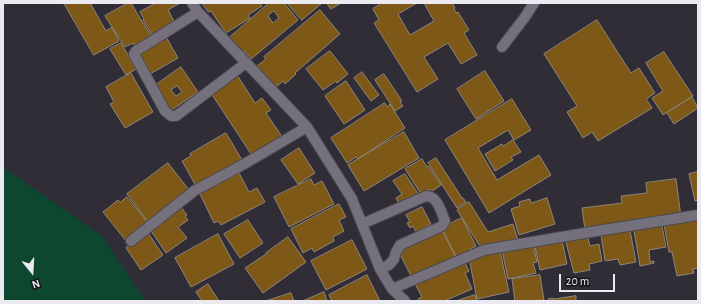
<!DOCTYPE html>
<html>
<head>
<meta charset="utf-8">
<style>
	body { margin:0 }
	#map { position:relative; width:701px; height:304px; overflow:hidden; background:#302d37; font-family:"Alegreya Sans",sans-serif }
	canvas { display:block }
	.frame { position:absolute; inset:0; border:4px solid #eceaf1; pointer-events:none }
	.north { position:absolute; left:12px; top:252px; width:40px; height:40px; -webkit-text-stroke:3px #17161b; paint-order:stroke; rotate:162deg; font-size:11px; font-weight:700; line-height:16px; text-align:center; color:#eceaf1 }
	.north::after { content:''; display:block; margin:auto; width:14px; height:18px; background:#eceaf1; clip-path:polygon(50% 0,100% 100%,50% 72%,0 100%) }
	.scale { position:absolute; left:559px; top:274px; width:56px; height:18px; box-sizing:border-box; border:2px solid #eceaf1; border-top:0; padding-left:5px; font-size:12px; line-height:14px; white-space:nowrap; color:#eceaf1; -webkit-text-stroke:3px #17161b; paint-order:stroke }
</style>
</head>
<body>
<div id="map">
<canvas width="701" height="304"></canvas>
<div class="frame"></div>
<div class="north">N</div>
<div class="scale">20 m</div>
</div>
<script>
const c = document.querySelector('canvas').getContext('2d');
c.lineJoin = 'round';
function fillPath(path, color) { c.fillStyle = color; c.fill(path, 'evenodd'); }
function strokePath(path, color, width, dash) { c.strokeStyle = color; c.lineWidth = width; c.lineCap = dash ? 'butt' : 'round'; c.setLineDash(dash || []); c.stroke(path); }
const green = new Path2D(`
	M3,167L102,236L146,301H3Z`);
const building = new Path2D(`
	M64,3H90L106,31L112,27L119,41L94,55Z
	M128,3H131L152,38L136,47L133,43L125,47L105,16Z
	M156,3H180L168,10L175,23L152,35L143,20L144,19L140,12Z
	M202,3H260L262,6L248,15L250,18L226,33L211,11L209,12Z
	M269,3H284L298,20L251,59L244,51L242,53L229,38ZM274,11L279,18L273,23L268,16Z
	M287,3H322L302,20Z
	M327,3H341L331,9Z
	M382,3H417L398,14L410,35L434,21L424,3H452L455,8H454L455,11L457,13L458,12L469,30L464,33L477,55L461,64L448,43L424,57L438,79L417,92L374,23L379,20L373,9Z
	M320,10L340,34L295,73L296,74L285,84L283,81L275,88L257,66L266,59L264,57Z
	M597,20L631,73L639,68L655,93L646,99L652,108L598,141L592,132L583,138L567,112L577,106L544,54Z
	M165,35L178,58L150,74L137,51Z
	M121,43L136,69L126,75L110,49Z
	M330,51L348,74L337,83L336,81L323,90L306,69Z
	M664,52L693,96L663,115L652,98L663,91L646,63Z
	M181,67L198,92L170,111L153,87ZM177,86L182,92L176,96L171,90Z
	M485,71L504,101L476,119L457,89Z
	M362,72L379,95L371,101L354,78Z
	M131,73L153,112L125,128L110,104L114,102L106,87Z
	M384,74L402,101L400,102L403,106L395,111L375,80Z
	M237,75L255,103L262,98L271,110L266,113L283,138L253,157L211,93Z
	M346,81L365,110L344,124L325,96Z
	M692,97L698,108L674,124L667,113Z
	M512,99L531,130L514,140L508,130L478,148L497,180L539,155L551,175L489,213L445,140Z
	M385,103L387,107L390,104L405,128L358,159L356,157L347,163L331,138Z
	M404,132L419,158L364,191L348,165Z
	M226,133L242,160L196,186L182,161L191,156L190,154Z
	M513,140L521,152L511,157L513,160L495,171L485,154L502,144L503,146Z
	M299,148L315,173L298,184L281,160Z
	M436,158L462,198H463L466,202L457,208L428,163Z
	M422,159L427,167L428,166L441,185L431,192L429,189L421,194L405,169Z
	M168,163L189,190L148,222L127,194Z
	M238,171L249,192L257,188L265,202L221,225L218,221L214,223L200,194L203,192L202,190Z
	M698,172V200L695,201L689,174Z
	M405,174L419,195L400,206L396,198L402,194L393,181Z
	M311,179L314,185L322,181L334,204L289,227L274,197Z
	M676,179L681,217L585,230L582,208L622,203L621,196L647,193L646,183Z
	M127,197L149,224L127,242L103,212L118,200L120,202Z
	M547,198L555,224L519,235L511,209L520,206L519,202L530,199L531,203Z
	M469,202L488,232L513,224L518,240L481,248L457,210Z
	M339,204L346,217L339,220L344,231L333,237L334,241L314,252L312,248L303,253L291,229Z
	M180,206L187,215L185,216L188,220L178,227L187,238L166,253L149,228Z
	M422,207L431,224L416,232L413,226L410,228L407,223L410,222L406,215Z
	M697,217L698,224V268L693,269L694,273L677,276L672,252H669L664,224Z
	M462,218L476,246L470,249L472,252L457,259L441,228Z
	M248,220L263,243L240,258L224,234Z
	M662,226L666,247L649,250L650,262L654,261V263L640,266L634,231Z
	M630,230L636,262L620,265L618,259L605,261L601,235Z
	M443,231L457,259L413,280L399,252Z
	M148,233L163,255L141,270L126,248Z
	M218,234L234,264L191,287L175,258Z
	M587,234L590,246L599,244L602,261L589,264L590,270L574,273L565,239Z
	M288,237L306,262L263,293L245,268L266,254V253Z
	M352,240L367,269L326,290L311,261Z
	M562,240L567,264L540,270L535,246Z
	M533,243L537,262L533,263L536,273L508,279L502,250Z
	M500,251L509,292L477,299L469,258Z
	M464,260L469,271L465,273L472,289L444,301H419L418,299L422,297L414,282Z
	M367,275L380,301H332L329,295Z
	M540,275L544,300L515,301L512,279Z
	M208,284L219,301H202L196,292Z
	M324,292L327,301H303Z
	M291,293L294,301H266Z
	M475,295L477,301H456Z
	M576,296V301H548V299L553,298V299Z`);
const minor = new Path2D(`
	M192,3L198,12L307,127L352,199L380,269L392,289L405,301
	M198,12L136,51L134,54L165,111L171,116H176L246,63
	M502,47L525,17L534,3
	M362,224L426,196C438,196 441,212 445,221L442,226L400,245L396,252L394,259L389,265L380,269
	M131,241L194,191L246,163L307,127
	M392,289L484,250L597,231L698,215`);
fillPath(green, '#0d472f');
fillPath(building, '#7e5817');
strokePath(building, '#8e867a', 1);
strokePath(minor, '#4b4851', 12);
strokePath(minor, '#74707c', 10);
</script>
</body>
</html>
